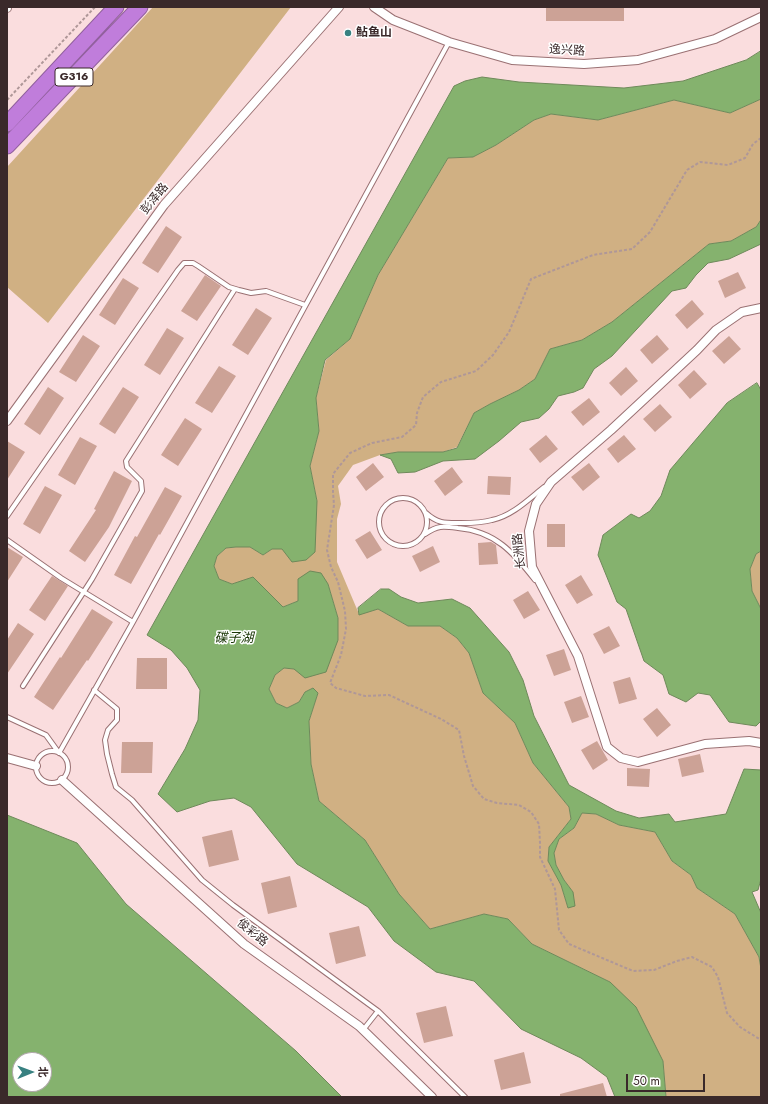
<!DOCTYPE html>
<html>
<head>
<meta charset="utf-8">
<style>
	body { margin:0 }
	#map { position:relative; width:768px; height:1104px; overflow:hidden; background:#faddde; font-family:Jost,"Noto Sans SC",sans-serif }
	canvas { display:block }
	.frame { position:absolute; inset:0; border:8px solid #3a292a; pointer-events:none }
	.north { position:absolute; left:12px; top:1052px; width:40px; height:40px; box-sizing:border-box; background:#fff; border:1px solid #b0a9aa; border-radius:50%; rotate:89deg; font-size:11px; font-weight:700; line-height:16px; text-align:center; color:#3a292a }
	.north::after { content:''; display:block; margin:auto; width:14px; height:18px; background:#388181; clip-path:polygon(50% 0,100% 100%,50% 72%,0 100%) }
	.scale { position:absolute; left:626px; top:1074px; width:79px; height:18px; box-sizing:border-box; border:2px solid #3a292a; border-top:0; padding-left:5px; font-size:12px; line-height:14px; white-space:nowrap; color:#3a292a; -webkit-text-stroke:3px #fff; paint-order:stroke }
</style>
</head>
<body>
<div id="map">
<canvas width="768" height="1104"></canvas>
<div class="frame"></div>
<div class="north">北</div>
<div class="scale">50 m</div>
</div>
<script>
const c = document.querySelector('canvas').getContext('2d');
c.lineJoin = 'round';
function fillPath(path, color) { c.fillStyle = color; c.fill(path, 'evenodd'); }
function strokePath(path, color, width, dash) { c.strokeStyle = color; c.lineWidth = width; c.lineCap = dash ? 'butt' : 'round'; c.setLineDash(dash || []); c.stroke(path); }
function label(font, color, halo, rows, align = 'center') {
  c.font = font + ' Jost,"Noto Sans SC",sans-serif'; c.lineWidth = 3; c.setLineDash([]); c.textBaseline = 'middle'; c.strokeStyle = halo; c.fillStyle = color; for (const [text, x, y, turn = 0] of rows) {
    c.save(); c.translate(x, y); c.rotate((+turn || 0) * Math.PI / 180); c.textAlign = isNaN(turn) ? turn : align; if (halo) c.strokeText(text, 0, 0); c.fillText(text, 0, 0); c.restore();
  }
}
const green = new Path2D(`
	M153,7H291L48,323L7,287V167Z
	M761,99V220L756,227L731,241L709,244L612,322L582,340L550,349L535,379L519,390L490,404L474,413L457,447L443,452H398L380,455L353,465L338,486L341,504L337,519V562L359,614L378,609L408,626H440L457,638L469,653L483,693L515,723L533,763L569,807L571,819L549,847L548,861L561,885L568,908L573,892L564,880L556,865L554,853L559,839L574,828L582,813L596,814L619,825L655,832L672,861L691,875L697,888L735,914L759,957L761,969V1097H666L663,1061L610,982L532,944L508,919L484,914L430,929L399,894L365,840L319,801L311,764L309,721L318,693L313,688L305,692L299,702L287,708L276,703L269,689L275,675L284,668L294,669L338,640V618L328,584L298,579V601L283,607L253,578L232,584L219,579L214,566L217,556L226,548L236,547H250L263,555L272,549H282L317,501L310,466L319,431L316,398L326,360L350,339L378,275L448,158L473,157L496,145L534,120L551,114L598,120L674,100L730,113Z
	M761,551V609L752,591L750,569L756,554Z`);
const water = new Path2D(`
	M761,51V99L730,113L674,100L598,120L551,114L534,120L496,145L473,157L448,158L378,275L350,339L325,360L316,398L319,431L310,466L317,501L315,552L306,560L292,562L282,549H272L263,555L250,547H236L226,548L217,556L214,566L219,579L232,584L253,577L283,607L298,601V579L310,571L321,573L328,584L338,618V640L326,672L305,678L294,669L284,668L275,675L269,689L276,703L287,708L299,702L305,692L313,688L318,693L309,721L311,764L319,801L365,840L399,894L430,929L484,914L508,919L532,944L610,982L636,1007L663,1061L666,1097H615L607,1077L581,1058L521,1029L474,981L436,972L394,941L368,907L297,864L251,807L234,798L210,801L177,812L158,794L185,749L198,720L200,690L187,668L171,650L147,635L454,86L465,81L482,77L519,82L624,88L683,81L746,60Z
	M761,220V244L729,259L708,263L696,275L686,288L672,291L612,356L594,369L583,388L574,392L558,396L549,409L539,418L521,422L499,441L475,459L443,461L415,472L398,473L391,459L380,455L398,452H443L457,448L474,413L490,404L519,390L535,379L550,349L582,340L612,322L709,244L731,241L756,227Z
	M757,383L761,390V551L756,554L750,569L752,591L761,609V721L756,726L729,722L710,695L698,693L686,702L669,694L663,675L644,661L626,609L617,602L598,555L603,535L631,514L639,518L650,511L661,496L670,470L727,403Z
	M381,589H389L401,597L418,603L452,599L470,608L509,652L523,680L534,716L569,785L616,811L639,818L669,814L675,822L726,814L744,769L761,770V879L758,890L752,892L761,913V969L759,957L735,914L697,888L691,875L672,861L655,832L619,825L596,814L582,813L574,828L559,839L554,853L556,865L564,880L573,892L575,906L568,908L561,885L548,861L549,847L571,819L569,807L533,763L515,723L483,693L469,653L457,638L440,626H408L378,609L359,615L358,608Z
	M7,815L77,843L126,904L296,1051L342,1097H7ZM20,1060H44V1084H20Z`);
const building = new Path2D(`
	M546,7H624V21H546Z
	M166,226L182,237L158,273L142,263Z
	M738,272L746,288L725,298L718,281Z
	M205,275L221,286L197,321L181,311Z
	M123,278L139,288L115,325L99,315Z
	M692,300L704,314L687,329L675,315Z
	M256,308L272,318L248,355L232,345Z
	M167,328L184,338L160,375L144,365Z
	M83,335L100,346L76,382L59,372Z
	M657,335L669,349L652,364L640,350Z
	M729,336L741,349L724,364L712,351Z
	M219,366L236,376L212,413L195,403Z
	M626,367L638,381L621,396L609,383Z
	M694,370L707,384L690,399L678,385Z
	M48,387L64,398L40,435L24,424Z
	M123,387L139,397L115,434L99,424Z
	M589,398L600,412L583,426L571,412Z
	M660,404L672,417L655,432L643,419Z
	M185,418L202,429L178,466L161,455Z
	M546,435L558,449L540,463L529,449Z
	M624,435L636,449L618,463L607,449Z
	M80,437L97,446L75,485L58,475Z
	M7,441L25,452L7,480Z
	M373,463L384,477L366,491L356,477Z
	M589,463L600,477L583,491L571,477Z
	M452,467L463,482L445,496L434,481Z
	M114,471L132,481L109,527L85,562L69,551L96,510L94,509Z
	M488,476L511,477L510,495L487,494Z
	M45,486L62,495L40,534L23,524Z
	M165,487L182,496L160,535L159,534L131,584L114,575L135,536L137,537Z
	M547,524H565V547H547Z
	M370,531L382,550L367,559L355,540Z
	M491,542L496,545L498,564L479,565L478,543Z
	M433,546L440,562L420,572L412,556Z
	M7,547L23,557L7,582Z
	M581,575L593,595L577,604L565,585Z
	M52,576L68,586L45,621L29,610Z
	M528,591L540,610L524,619L513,600Z
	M92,609L113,622L88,661L87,660L53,710L34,697L60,657L61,658Z
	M18,623L34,634L7,674V640Z
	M609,626L620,646L604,654L593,634Z
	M564,649L571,670L554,676L546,655Z
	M137,658H167V689H136Z
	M630,677L637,699L619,704L613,682Z
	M581,696L589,717L572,723L564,702Z
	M657,708L671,725L657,737L643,719Z
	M597,741L608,760L593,770L581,750Z
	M122,742H153L152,773H121Z
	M700,754L704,772L682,777L678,759Z
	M627,768L650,769L649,787L627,786Z
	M232,830L239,860L209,867L202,837Z
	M290,876L297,907L268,914L261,883Z
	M359,926L366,956L336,964L329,933Z
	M446,1006L453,1036L424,1043L416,1013Z
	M524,1052L531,1083L501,1090L494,1060Z
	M603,1083L607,1097H560V1094Z`);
const path = new Path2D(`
	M7,100L95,7
	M761,138L753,144L745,158L728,165L700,162L687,170L650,232L632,249L593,255L531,279L509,332L493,355L476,371L441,382L423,397L417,413L416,425L402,437L372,443L350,453L333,474V492L334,505L327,550L331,567L338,582L345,611L346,629L341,655L330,683L336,688L365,696L389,695L441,719L459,730L464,756L473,786L484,799L497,803L519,805L531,812L539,824L540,843V857L555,889L559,930L569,944L633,971L654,970L677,961L692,957L712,967L718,977L727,1013L740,1027L761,1040`);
const lane = new Path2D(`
	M379 522a24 24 0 1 1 48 0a24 24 0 1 1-48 0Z
	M426,513C438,524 446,523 461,523C472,523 482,523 492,520C512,516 529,499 544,487
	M7,516L178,270L184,263H193L198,266L229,287L239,290L251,293L266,291L305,305
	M425,534C438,525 443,526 458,528C495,531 514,553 535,580
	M7,540L61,578L133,622
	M23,686L92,579L142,491L141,481L127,467L126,461L235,289
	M94,690L117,709V720L108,730L105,740L107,754L112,774L116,787L132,800L202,880L233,905L378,1011L465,1097
	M7,717L46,735L59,753L133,622L449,42
	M36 767a16 16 0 1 1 32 0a16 16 0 1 1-32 0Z
	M363,1030L378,1011`);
const street = new Path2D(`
	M374,7L393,20L449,42L512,60L584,64L638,60L715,39L761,17
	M7,8V7
	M761,308L742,312L716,330L697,350L611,430L551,482L536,504L529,531L532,567L578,656L607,747L621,758L638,762L705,744L749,741L761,743
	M7,421L164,205L339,7
	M7,758L36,766
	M62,780L244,944L359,1026L432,1097`);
const highway = new Path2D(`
	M7,124L116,7
	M7,146L140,7`);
const markers = [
	[348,33,4,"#388181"]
];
const shields = [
	[74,77,38]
];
const shieldNames = [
	["G316",74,77]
];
const poiNames = [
	["鲇鱼山",356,33]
];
const streetNames = [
	["逸兴路",567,51,3],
	["彭泽路",155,199,-51],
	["长洲路",520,551,-96],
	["俊彩路",252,933,39]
];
const waterNames = [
	["碟子湖",234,639]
];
fillPath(green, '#d0b083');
fillPath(water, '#85b26e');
strokePath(water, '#6e895a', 1);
fillPath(building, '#cca296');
strokePath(lane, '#9a7173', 6);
strokePath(street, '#9a7173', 10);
strokePath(highway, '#91609d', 17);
strokePath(path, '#af9798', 2, [3, 2]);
strokePath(lane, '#fff', 4);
strokePath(street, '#fff', 8);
strokePath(highway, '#c07ddb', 15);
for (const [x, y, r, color] of markers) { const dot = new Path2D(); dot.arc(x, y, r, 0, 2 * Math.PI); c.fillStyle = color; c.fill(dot); strokePath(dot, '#fff', 1.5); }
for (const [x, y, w] of shields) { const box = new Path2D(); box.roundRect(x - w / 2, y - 9, w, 18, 3); c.fillStyle = '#fff'; c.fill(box); strokePath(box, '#3a292a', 1); }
label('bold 11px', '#3a292a', null, shieldNames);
label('bold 12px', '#3a292a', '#fff', poiNames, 'left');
label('12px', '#3a292a', '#fff', streetNames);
label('italic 13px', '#193605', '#fff', waterNames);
</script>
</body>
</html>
